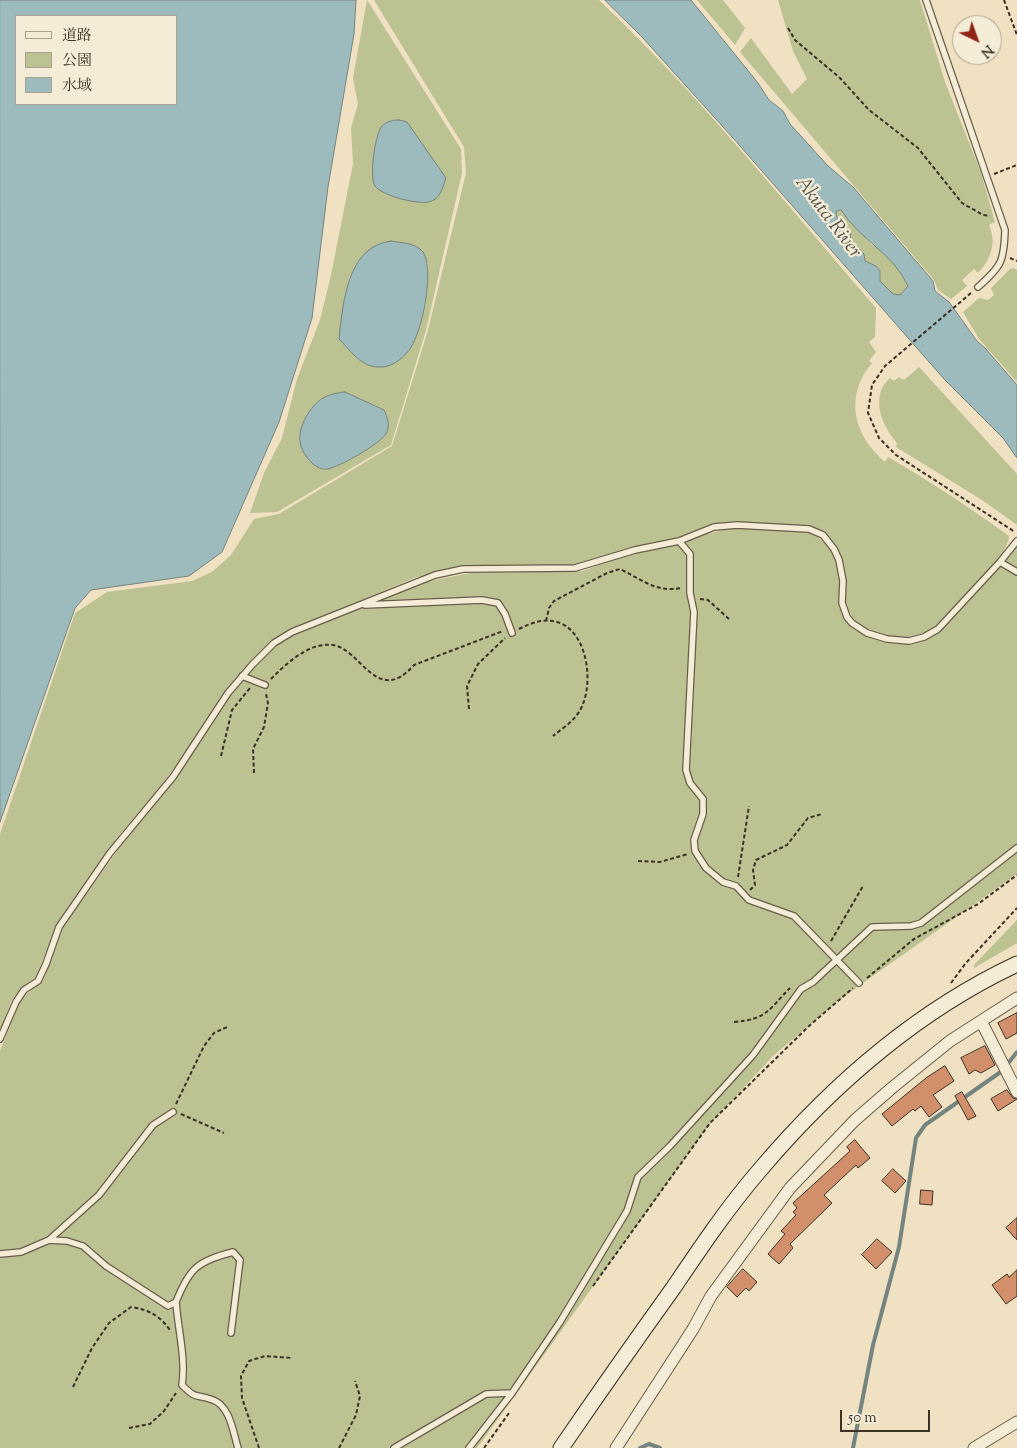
<!DOCTYPE html>
<html>
<head>
<meta charset="utf-8">
<style>
	body { margin:0 }
	#map { position:relative; width:1017px; height:1448px; overflow:hidden; background:#efe1c2; font-family:"Sorts Mill Goudy","Noto Serif JP",serif }
	canvas { display:block }
	.legend { position:absolute; left:15px; top:15px; width:162px; height:90px; box-sizing:border-box; background:#f5ecd7; border:1px solid #aba18f; margin:0; padding:6px 9px; list-style:none; font-size:15px; color:#3b3124 }
	.legend li { display:flex; align-items:center; gap:10px; height:25px }
	.legend b { width:25px; border:1px solid #aba18f }
	.north { position:absolute; left:952px; top:15px; width:50px; height:50px; box-sizing:border-box; background:#f5ecd7; border:1px solid #aba18f; border-radius:50%; rotate:138deg; font-size:14px; font-weight:700; line-height:20px; text-align:center; color:#3b3124 }
	.north::after { content:''; display:block; margin:auto; width:18px; height:22px; background:#8f2418; clip-path:polygon(50% 0,100% 100%,50% 72%,0 100%) }
	.scale { position:absolute; left:840px; top:1410px; width:90px; height:22px; box-sizing:border-box; border:2px solid #3b3124; border-top:0; padding-left:6px; font-size:15px; line-height:18px; white-space:nowrap; color:#3b3124; -webkit-text-stroke:4px #f5ecd7; paint-order:stroke }
</style>
</head>
<body>
<div id="map">
<canvas width="1017" height="1448"></canvas>
<ul class="legend">
<li><b style="height:6px;background:#f5ecd7"></b>道路</li>
<li><b style="height:14px;background:#bcc291"></b>公園</li>
<li><b style="height:14px;background:#9dbbbd"></b>水域</li>
</ul>
<div class="north">N</div>
<div class="scale">50 m</div>
</div>
<script>
const c = document.querySelector('canvas').getContext('2d');
c.lineJoin = 'round';
function fillPath(path, color) { c.fillStyle = color; c.fill(path, 'evenodd'); }
function strokePath(path, color, width, dash) { c.strokeStyle = color; c.lineWidth = width; c.lineCap = dash ? 'butt' : 'round'; c.setLineDash(dash || []); c.stroke(path); }
function label(font, color, halo, rows, align = 'center') {
  c.font = font + ' "Sorts Mill Goudy",serif'; c.lineWidth = 4.5; c.setLineDash([]); c.textBaseline = 'middle'; c.strokeStyle = halo; c.fillStyle = color; for (const [text, x, y, turn = 0] of rows) {
    c.save(); c.translate(x, y); c.rotate((+turn || 0) * Math.PI / 180); c.textAlign = isNaN(turn) ? turn : align; if (halo) c.strokeText(text, 0, 0); c.fillText(text, 0, 0); c.restore();
  }
}
const green = new Path2D(`
	M367,0L461,149L462,173L426,330L391,445L277,512L250,513L264,473L282,438L297,379L320,320L331,275L353,164L351,128L358,104L353,78ZM359,260L428,263L425,306L339,338L349,279ZM389,424C384,445 345,463 325,470Z
	M374,0H599C699,95 786,204 876,308L875,337L869,342L876,352L869,361L872,363C844,396 853,435 885,462L888,457C930,481 970,508 1009,536C1009,557 952,611 935,628L926,633L908,637L890,636L867,630L855,621L846,607L844,566L838,551L828,536L812,527L734,523L615,553L576,565L443,570L414,578L280,635L240,674L160,788L120,834L57,927L35,978L22,987L11,1001L0,1033V834L75,613L107,592L192,581L212,572L231,555L254,519L279,514L392,446L428,330L466,173L464,147Z
	M697,0H723L745,28L735,45Z
	M778,0H920L945,82L981,173L995,222L989,225C997,243 991,259 978,273L974,269L962,280L967,286L951,299L938,290L934,280L740,52L751,38L792,94L807,79L793,51Z
	M841,210L872,245C889,250 901,271 908,286L900,296L893,294L880,281V271L876,266L865,261L863,254L839,227L836,211Z
	M1013,268L1017,270V382L979,339L963,312L979,298L988,300L994,295L991,288L1010,269Z
	M919,367L1017,474V525L982,500L896,447L897,443C882,426 869,397 890,378L894,381L899,377L904,380Z
	M730,528L807,532C840,546 838,566 841,597C842,603 842,611 844,616C853,636 888,646 908,644C920,643 930,637 940,632L1017,546V874L839,1000L773,1056L709,1125L477,1448H0V1051L21,999L44,979L61,931L69,918L120,847L176,778L236,687L274,648L290,635L429,581L471,573L583,571L612,560Z
	M1017,920V943L974,968V965Z`);
const water = new Path2D(`
	M0,0H356L354,34L328,187L312,318L279,422L222,552L189,576L91,590L75,608L0,822ZM16,16H176V104H16Z
	M605,0H691L758,83L769,100L783,111L790,124L828,166L853,187L933,281L935,291L949,302L977,341L985,348L1017,385V458L1003,438L944,379L733,138L641,36ZM841,210C860,240 893,253 908,286L900,295L893,294L880,281V271L876,266L865,261L864,254L850,239L851,233C838,231 838,223 836,212Z
	M399,120L407,122L446,178C443,186 441,197 432,201C421,206 382,196 375,186C369,177 375,134 382,126C387,121 393,120 399,120Z
	M391,241C402,243 416,243 423,252C435,270 422,332 410,349C402,359 392,368 378,367C361,367 350,350 339,339C343,303 347,246 391,241Z
	M345,392L384,410C387,417 390,424 387,432C384,442 338,468 327,469C322,470 317,467 313,464C298,450 296,435 306,417C316,400 325,394 345,392Z`);
const stream = new Path2D(`
	M640,1448L649,1444L660,1448
	M853,1448L873,1345L899,1247L916,1138L925,1125L1002,1071L1017,1052`);
const building = new Path2D(`
	M1017,1013V1033L1006,1039L998,1023Z
	M985,1046L995,1065L981,1073L975,1070L969,1074L961,1058Z
	M945,1066L954,1081L933,1095L942,1107L929,1117L921,1106L915,1111L913,1109L892,1126L882,1114L926,1078Z
	M1007,1090L1013,1098L1017,1099L998,1111L991,1099Z
	M962,1092L976,1116L968,1120L955,1096Z
	M855,1140L870,1158L858,1168L856,1165L824,1195L832,1203L790,1244L793,1248L779,1264L768,1254L785,1234L781,1231L796,1215L793,1212L797,1208L793,1203L850,1151L847,1147Z
	M893,1169L906,1181L895,1193L882,1181Z
	M921,1190L933,1191L932,1205L920,1204Z
	M1017,1218V1240L1006,1228Z
	M877,1239L892,1252L876,1269L862,1255Z
	M743,1269L757,1282L749,1291L746,1288L737,1297L727,1287Z
	M1017,1270V1296L1006,1304L992,1285L1007,1274L1009,1277Z`);
const path = new Path2D(`
	M1004,0L1017,35
	M788,28L795,40L840,78L869,110L918,148L962,203L983,215L990,216
	M994,174L1017,165
	M1010,258L1017,261
	M971,293L885,366L872,385L868,413L879,438L896,455L1015,532
	M700,599L708,600L729,619
	M546,621L549,608L554,601L607,573L620,569C641,579 656,593 681,588
	M519,629C531,623 544,618 557,622C590,631 596,693 576,716C570,724 560,730 553,736
	M271,679C287,663 309,642 333,645C361,649 377,707 414,665L503,631
	M469,709L467,686L478,664L505,638
	M221,756L232,710L250,688
	M254,773L253,749L264,727L268,703L266,694
	M638,861L660,862L688,854
	M738,877L749,806
	M750,890L755,885L753,870L756,860L787,845L808,818L822,814
	M831,941L863,886
	M867,978L914,939L978,904L1017,875
	M951,983L965,964L1017,908
	M734,1022C768,1019 768,1010 790,988
	M176,1104L204,1046L214,1033L227,1027
	M181,1114L224,1133
	M593,1286L710,1123L809,1026L853,988
	M73,1387L92,1348L109,1323L131,1307C149,1310 159,1315 170,1330
	M129,1428L150,1424L164,1411L176,1393
	M259,1448L242,1398L241,1376L249,1361L265,1356L292,1358
	M339,1448L356,1415L360,1396L355,1381
	M484,1448L509,1413`);
const lane = new Path2D(`
	M926,0L1005,230C1004,261 1002,266 978,287
	M679,541L690,554V593L694,612L686,770L690,783L703,799V814L694,840L695,851L706,868L723,882L736,886L749,900L794,916L859,983
	M1000,562L1017,541
	M365,605L482,600L498,603L505,614L512,633
	M242,676L265,685
	M0,1039L16,1002L24,990L38,981L46,964L59,927L110,853L173,777L228,693L252,665L274,643L292,632L435,575L463,569L575,568L635,550L679,541L714,527L737,525L809,529L823,535L834,549L839,560L843,581L842,603L847,617L852,623L867,633L887,639L909,641L924,637L938,629L1000,562L1017,572
	M49,1240L99,1195L153,1125L173,1112
	M0,1254L21,1252L49,1240L67,1241L83,1246L106,1266L168,1306L176,1302C189,1269 197,1261 233,1252L240,1260L231,1333
	M176,1302C178,1330 186,1358 182,1385C198,1401 195,1393 213,1400C230,1406 233,1432 238,1448
	M394,1448L486,1394L512,1393
	M469,1448L512,1393L560,1322L627,1211L638,1177L670,1146L753,1055L801,989L813,982L872,927L911,926L921,923L1017,848`);
const street = new Path2D(`
	M981,1021L1017,1092
	M616,1448L693,1329L711,1296L790,1188L855,1120L893,1087L950,1041L1017,998
	M974,1448L1017,1422`);
const secondary = new Path2D(`
	M561,1448C598,1394 636,1340 674,1287C701,1247 728,1207 759,1171C830,1087 917,1011 1017,964`);
const waterNames = [
	["Akuta River",827,218,53]
];
fillPath(green, '#bcc291');
fillPath(water, '#9dbbbd');
strokePath(water, '#768480', 1);
strokePath(stream, '#768480', 4);
fillPath(building, '#d1906b');
strokePath(building, '#3b3124', 1);
strokePath(lane, '#685d4c', 8);
strokePath(street, '#685d4c', 13);
strokePath(secondary, '#3b3124', 17);
strokePath(path, '#3b3124', 2, [4, 2.5]);
strokePath(lane, '#f5ecd7', 5.5);
strokePath(street, '#f5ecd7', 11);
strokePath(secondary, '#f5ecd7', 15);
label('italic 20px', '#54544a', '#f5ecd7', waterNames);
</script>
</body>
</html>
